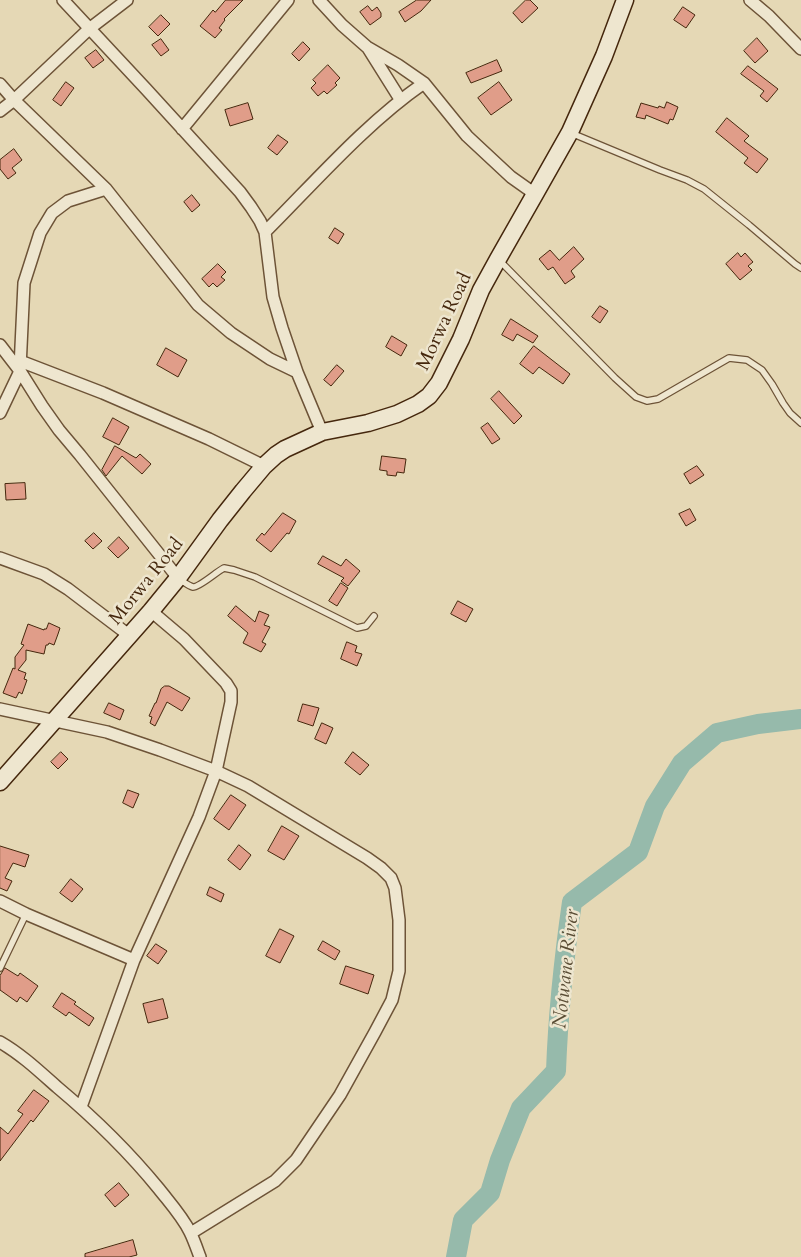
<!DOCTYPE html>
<html>
<head>
<meta charset="utf-8">
<style>
	body { margin:0 }
	canvas { display:block; background:#e5d8b5 }
</style>
</head>
<body>
<canvas width="801" height="1257"></canvas>
<script>
const c = document.querySelector('canvas').getContext('2d');
c.lineJoin = 'round';
function strokePath(path, color, width, dash) { c.strokeStyle = color; c.lineWidth = width; c.lineCap = dash ? 'butt' : 'round'; c.setLineDash(dash || []); c.stroke(path); }
function fillPath(path, color) { c.fillStyle = color; c.fill(path, 'evenodd'); }
function label(font, color, halo, rows, align = 'center') {
  c.font = font + ' Cardo,serif'; c.lineWidth = 5; c.setLineDash([]); c.textBaseline = 'middle'; c.strokeStyle = halo; c.fillStyle = color; for (const [text, x, y, turn = 0] of rows) {
    c.save(); c.translate(x, y); c.rotate((+turn || 0) * Math.PI / 180); c.textAlign = isNaN(turn) ? turn : align; if (halo) c.strokeText(text, 0, 0); c.fillText(text, 0, 0); c.restore();
  }
}
const river = new Path2D(`
	M456,1257L463,1220L490,1193L500,1160L521,1108L556,1071C558,1014 564,958 572,902L638,852L655,806L682,763L717,733L758,724L801,719`);
const building = new Path2D(`
	M226,0H243L224,19L225,20L219,28L222,30L215,38L200,26L213,10L215,12Z
	M417,0H431L421,11L405,22L399,12Z
	M526,0H530L538,8L522,23L513,13Z
	M368,6L372,11L377,7L381,13V17L370,25L360,12Z
	M683,7L695,15L686,28L674,20Z
	M161,15L170,24L158,36L149,27Z
	M757,38L768,51L755,63L744,51Z
	M161,39L169,50L161,56L152,45Z
	M303,42L310,49L299,61L292,54Z
	M96,50L104,60L93,68L85,58Z
	M497,60L502,71L471,83L466,73Z
	M328,65L340,78L335,83L337,85L327,94L324,91L318,96L311,88L316,83L313,80Z
	M748,66L778,89L767,102L760,96L764,91L741,74Z
	M66,82L74,88L61,106L53,100Z
	M499,82L512,100L491,115L478,98Z
	M667,102L678,107L673,120L670,119L668,124L646,115L645,119L636,117L641,103L658,108L659,106L664,108Z
	M248,103L253,119L230,126L225,110Z
	M727,118L749,136L744,141L768,159L757,173L744,163L748,158L716,132Z
	M278,135L288,142L277,155L268,148Z
	M14,149L22,160L12,168L16,173L8,179L0,169V160Z
	M192,195L200,205L192,212L184,202Z
	M335,228L344,234L338,244L329,238Z
	M574,247L584,259L571,271L575,277L565,284L553,267L548,270L539,259L550,250L559,260Z
	M738,253L741,257L745,253L753,262L748,266L752,270L740,280L726,264Z
	M218,264L226,272L221,277L225,280L217,287L213,283L209,287L202,279Z
	M600,306L608,311L600,323L592,317Z
	M511,319L538,336L533,343L517,334L513,341L502,335Z
	M392,336L407,345L401,356L386,347Z
	M534,346L570,374L563,384L539,367L533,374L520,364Z
	M166,348L187,360L178,377L157,365Z
	M337,365L344,371L331,386L324,380Z
	M499,391L522,416L514,424L491,399Z
	M113,418L129,427L119,445L103,437Z
	M488,423L500,439L492,444L481,428Z
	M115,446L136,458L140,454L151,464L142,474L122,456L106,476L102,470Z
	M382,456L406,459L404,473L397,472L396,476L387,475V471L380,470Z
	M697,466L704,475L690,484L684,474Z
	M25,483L26,499L6,500L5,484Z
	M690,509L696,520L686,526L679,514Z
	M283,513L296,521L289,534L287,533L271,552L256,540L262,533L264,535Z
	M94,533L102,541L93,549L85,541Z
	M119,537L129,548L118,558L108,548Z
	M323,556L341,566L346,559L360,571L348,586L341,581L344,578L318,564Z
	M341,583L348,588L337,606L329,601Z
	M458,601L473,609L466,622L451,614Z
	M236,606L255,622L259,611L269,615L264,625L270,627L262,642L266,644L261,652L243,643L248,633L228,616Z
	M49,623L60,628L58,634L54,645L49,643L48,645H46L44,654L26,650V660L18,670L26,673L24,679L27,680L22,694L19,692L16,698L3,693L13,668L15,669V657L24,645L21,644L28,624L44,630V629H46Z
	M347,642L357,646L355,652L362,654L357,666L341,659Z
	M165,686H169L190,698L182,711L167,702L155,726L150,723L152,717L149,716L155,703H156L161,689Z
	M109,703L124,710L120,720L104,713Z
	M303,704L319,708L313,726L298,721Z
	M322,723L333,728L326,744L315,739Z
	M61,752L68,759L58,769L51,762Z
	M353,752L369,765L360,775L345,763Z
	M128,790L139,794L133,808L123,803Z
	M231,795L246,805L229,830L214,819Z
	M282,826L299,836L284,860L268,851Z
	M239,845L251,855L240,870L228,860Z
	M0,846L29,855L25,867L13,863L5,878L12,881L7,891L0,888Z
	M71,879L83,889L72,902L60,893Z
	M210,887L224,894L221,902L207,895Z
	M280,929L294,936L280,963L266,956Z
	M323,941L340,951L335,960L318,950Z
	M156,944L167,951L158,964L147,956Z
	M346,966L374,975L368,994L340,984Z
	M5,968L18,976L20,973L38,986L27,1002L20,997L17,1002L0,990V976Z
	M62,993L76,1002L74,1004L94,1018L89,1026L69,1012L66,1016L53,1007Z
	M163,999L168,1018L148,1023L143,1004Z
	M34,1090L49,1101L33,1122L31,1120L0,1161V1127L8,1134L23,1114L18,1111Z
	M119,1183L129,1195L115,1207L105,1195Z
	M133,1240L137,1255L129,1257H85V1254Z`);
const lane = new Path2D(`
	M571,133L660,170L687,180L704,189L749,225L795,264L801,268
	M499,260L615,378L636,397L647,401L658,399L729,358L747,360L762,370L772,384L783,403L790,413L801,423
	M179,579C183,581 188,586 193,587C200,587 216,572 224,568L234,570L255,577L357,628L366,626L374,616
	M0,968L26,914`);
const street = new Path2D(`
	M63,0L146,89L240,192L251,207L260,221L265,232L273,297L282,328L297,372
	M127,0L89,29L14,100L106,189L198,305L231,333L270,359L297,372L322,432
	M319,0L342,25L367,47L398,65L424,83L467,136L511,177L535,194
	M750,0L769,16L801,49
	M368,48L400,99
	M0,84L14,100L0,111
	M182,129L288,0
	M265,232C316,181 365,124 424,83
	M0,345L20,371
	M20,361L103,393L209,439L264,466
	M20,368L24,283L40,233L52,213L68,201L106,189
	M0,413L20,371L42,406L59,430L80,455L178,578
	M0,558L44,574L68,589L130,636
	M0,709L107,732L160,750L216,771L248,786L367,858L381,868L391,878L395,888L399,920V971L392,1000L375,1032L340,1095L296,1160L275,1181L191,1233
	M0,901L26,914L134,960
	M0,1042C21,1054 39,1071 57,1087C94,1118 128,1151 159,1189C170,1203 182,1216 190,1232C194,1240 197,1249 200,1257
	M81,1107L134,960L199,817L216,771L231,702V691L226,683L184,639L151,611`);
const secondary = new Path2D(`
	M0,782L151,611L178,578L220,520L243,491L264,466L276,455L285,449L322,432L368,423L397,414L418,404L429,396L439,383L461,339L481,290L498,259L535,194L570,132L604,56L625,0`);
const streetNames = [
	["Morwa Road",445,322,-65],
	["Morwa Road",147,582,-51]
];
const waterNames = [
	["Notwane River",567,969,-84]
];
strokePath(river, '#96baab', 20);
fillPath(building, '#e09d89');
strokePath(building, '#45270d', 1);
strokePath(lane, '#6d5337', 8);
strokePath(street, '#6d5337', 14);
strokePath(secondary, '#45270d', 19);
strokePath(lane, '#eee6cf', 5.5);
strokePath(street, '#eee6cf', 11);
strokePath(secondary, '#eee6cf', 16);
label('19px', '#45270d', '#eee6cf', streetNames);
label('italic 20px', '#594c34', '#eee6cf', waterNames);
</script>
</body>
</html>
